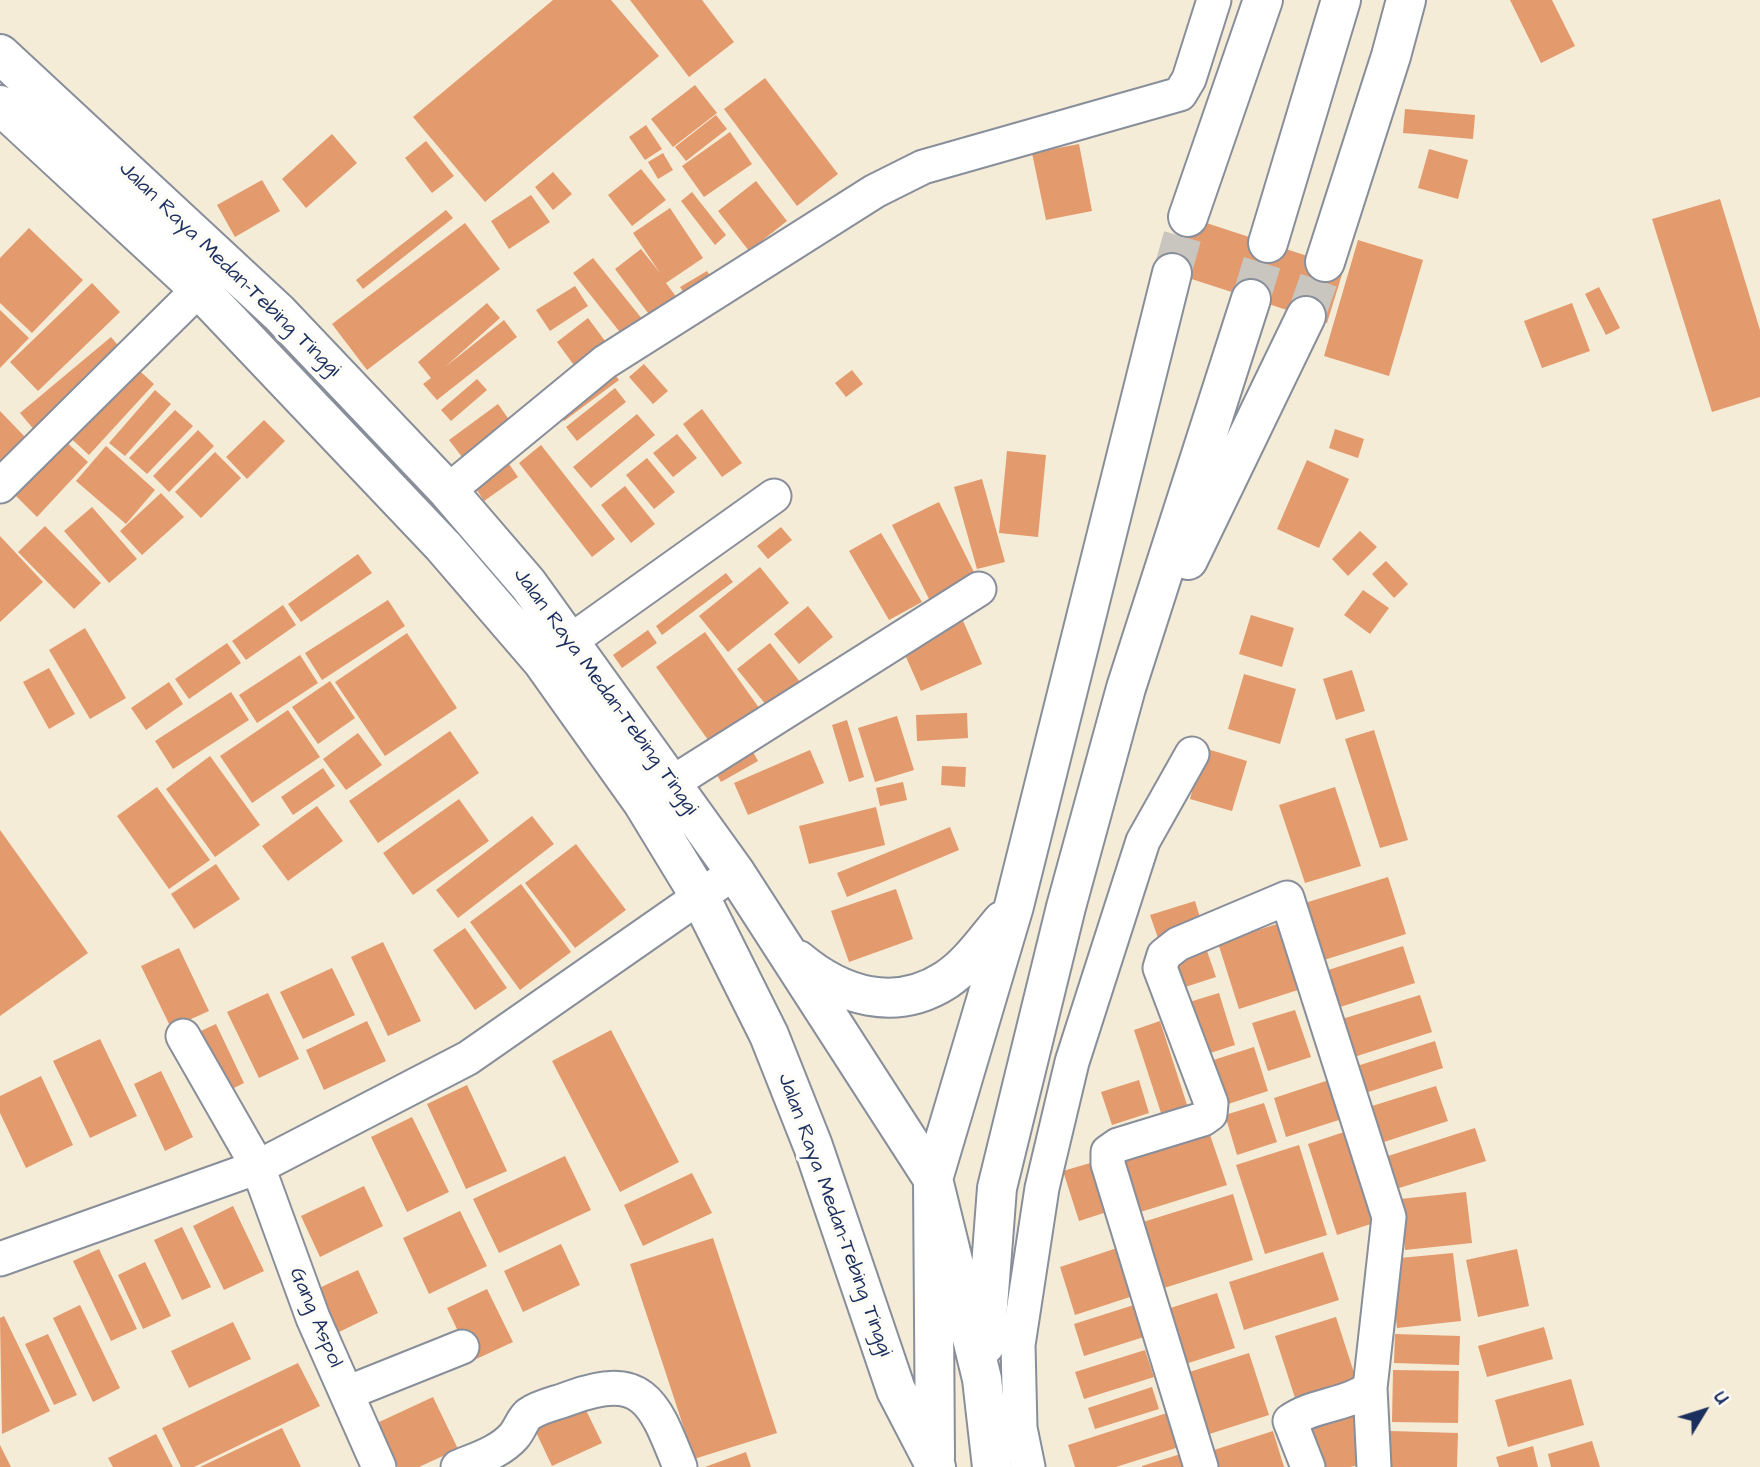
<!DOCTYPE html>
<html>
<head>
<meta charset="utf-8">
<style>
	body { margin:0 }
	#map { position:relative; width:1760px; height:1467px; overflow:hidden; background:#f4ecd7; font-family:"Architects Daughter",sans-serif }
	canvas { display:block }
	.north { position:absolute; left:1669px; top:1376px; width:70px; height:70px; -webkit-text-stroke:5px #fdfcf7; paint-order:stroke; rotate:52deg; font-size:19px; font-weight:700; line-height:28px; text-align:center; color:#1b2f5e }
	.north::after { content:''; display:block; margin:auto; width:24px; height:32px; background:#1b2f5e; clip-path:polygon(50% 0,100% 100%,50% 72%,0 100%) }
</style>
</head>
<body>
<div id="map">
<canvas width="1760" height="1467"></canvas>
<div class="north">U</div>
</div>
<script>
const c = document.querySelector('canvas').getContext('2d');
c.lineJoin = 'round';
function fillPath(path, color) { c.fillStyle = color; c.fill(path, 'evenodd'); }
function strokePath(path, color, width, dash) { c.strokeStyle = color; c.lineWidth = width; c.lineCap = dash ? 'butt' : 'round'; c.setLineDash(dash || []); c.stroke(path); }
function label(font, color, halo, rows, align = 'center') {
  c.font = font + ' "Architects Daughter",sans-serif'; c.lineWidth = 7; c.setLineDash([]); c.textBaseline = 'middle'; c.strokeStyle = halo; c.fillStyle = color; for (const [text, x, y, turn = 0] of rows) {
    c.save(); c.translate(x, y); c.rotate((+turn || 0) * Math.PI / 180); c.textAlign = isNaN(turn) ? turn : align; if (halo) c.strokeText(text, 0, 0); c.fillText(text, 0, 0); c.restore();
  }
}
const building = new Path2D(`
	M553,0H611L659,56L485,202L413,117Z
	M630,0H702L734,42L689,77Z
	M1510,0H1552L1575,46L1541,63Z
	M765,78L838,174L797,206L724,109Z
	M695,85L717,113L673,147L651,119Z
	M1405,109L1475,115L1473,139L1403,133Z
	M716,115L727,129L686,161L675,147Z
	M646,125L662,149L645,160L629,137Z
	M730,132L752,164L704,197L682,166Z
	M332,134L357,163L306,208L282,179Z
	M426,141L454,176L432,193L405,158Z
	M1079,144L1092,211L1046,220L1032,153Z
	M1429,149L1468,160L1458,199L1418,188Z
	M663,153L673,170L658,179L648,162Z
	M641,169L666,200L632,226L608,195Z
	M553,172L572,194L553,210L535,187Z
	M262,180L280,211L235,237L217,205Z
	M756,181L787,221L749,251L718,211Z
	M692,192L726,235L715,245L681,201Z
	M531,195L550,222L509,249L491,221Z
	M1720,199L1760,330V397L1712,412L1652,219Z
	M670,208L703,258L666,283L680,302L654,321L615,269L641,249L660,273L633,233Z
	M446,210L453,218L363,289L356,280Z
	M1188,217L1344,268L1327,323L1170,272Z
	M465,223L500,269L367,370L332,324Z
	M29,228L83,280L32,333L0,303V258Z
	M1358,240L1423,260L1389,376L1324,356Z
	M593,258L643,320L623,336L573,273Z
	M707,271L714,282L688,299L680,287Z
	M92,283L120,312L38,391L10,362Z
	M575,286L588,306L550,331L536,310Z
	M1599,287L1620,328L1606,335L1585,294Z
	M487,303L500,318L445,367L504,320L517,337L437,400L423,384L431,378L418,362Z
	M1572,303L1590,351L1542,368L1524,321Z
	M0,310L29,338L0,368Z
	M588,318L608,345L576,368L557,342Z
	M111,337L127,356L36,432L20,413Z
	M131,363L154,384L89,455L65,433Z
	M644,364L668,391L653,404L629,377Z
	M610,368L619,380L564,421L555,408Z
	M852,370L863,384L846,397L835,383Z
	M477,379L487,390L451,421L441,410Z
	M615,388L626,402L577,441L566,427Z
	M155,390L171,404L125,456L109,443Z
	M498,404L510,421L462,457L449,440Z
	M702,409L742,463L722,477L683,424Z
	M175,410L193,426L147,474L129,458Z
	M0,411L25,437L0,462Z
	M637,414L655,435L591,488L573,467Z
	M264,420L285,441L247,479L226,457Z
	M1335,429L1364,439L1358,458L1329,448Z
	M198,430L214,446L169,492L153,476Z
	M677,434L697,458L673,477L653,453Z
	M61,437L88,462L37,517L11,491Z
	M541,445L615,539L592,557L519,463Z
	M106,446L155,490L126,524L76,481Z
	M1007,451L1046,455L1038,537L999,533Z
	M215,452L241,478L201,518L175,492Z
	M505,458L518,477L484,501L471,481Z
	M647,458L675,492L654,509L626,475Z
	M1307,460L1349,479L1319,548L1277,529Z
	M982,479L1005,562L977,569L954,487Z
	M625,486L655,524L631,543L601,505Z
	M161,493L184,517L142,555L120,531Z
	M939,502L978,580L931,603L892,525Z
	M92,507L137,559L109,583L64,531Z
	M45,526L101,583L74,609L18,552Z
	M781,527L792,540L768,559L757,546Z
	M1360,531L1377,547L1348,576L1332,559Z
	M881,533L922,602L889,620L849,551Z
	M0,536L43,582L0,622Z
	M358,554L372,573L301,622L288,604Z
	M1386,561L1408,584L1394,598L1372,574Z
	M760,567L789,603L728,652L699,616Z
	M726,573L733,582L662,635L656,626Z
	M1363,590L1389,608L1370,634L1344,615Z
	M388,600L405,626L322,680L305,653Z
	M283,605L296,625L246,660L232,641Z
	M808,606L833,637L799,664L774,634Z
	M960,614L982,664L921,691L899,641Z
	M1251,615L1294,628L1282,667L1239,654Z
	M85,628L126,698L90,719L49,650Z
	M648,630L657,643L622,668L613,655Z
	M705,632L762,712L713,747L656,667Z
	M407,633L457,708L385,756L335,682Z
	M227,643L241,663L189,699L175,679Z
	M770,643L803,686L771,711L737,669Z
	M300,655L318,683L257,723L239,695Z
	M49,668L75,714L49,729L23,682Z
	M1352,670L1365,711L1336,720L1323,679Z
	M1244,674L1296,689L1280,744L1228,729Z
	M330,681L355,718L318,744L292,707Z
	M169,682L183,704L146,730L131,708Z
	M231,692L249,720L173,769L155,741Z
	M288,710L320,757L252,803L220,756Z
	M967,713L968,738L917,741L916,715Z
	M897,716L914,770L875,782L858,728Z
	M847,720L864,777L849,782L832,725Z
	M1374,730L1408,840L1380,848L1345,739Z
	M450,731L479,773L378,843L349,801Z
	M358,733L382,765L346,790L323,759Z
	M747,741L758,761L721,782L710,762Z
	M1204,748L1247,761L1232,811L1190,799Z
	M810,750L824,783L748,815L734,783Z
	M210,756L260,825L215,857L166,789Z
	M942,766L966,767L965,787L941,785Z
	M323,768L335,786L293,815L281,797Z
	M903,782L907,800L880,806L876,788Z
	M157,787L210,860L169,889L117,816Z
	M1335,787L1361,866L1305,883L1279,805Z
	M459,799L489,841L413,895L383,853Z
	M317,806L343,841L288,881L262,846Z
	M876,807L885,845L809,864L799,826Z
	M532,816L554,844L458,918L436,890Z
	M950,827L959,850L847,897L837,873Z
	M0,830L88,953L0,1016Z
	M576,844L626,910L575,948L525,883Z
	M216,864L240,899L194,929L171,894Z
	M1388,877L1406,934L1324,960L1305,903Z
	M521,884L571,952L520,990L470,922Z
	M896,889L913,939L849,962L831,911Z
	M1195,901L1203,927L1159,941L1150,915Z
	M1283,922L1304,988L1239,1009L1218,943Z
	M465,928L507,988L475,1010L433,950Z
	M383,942L421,1021L388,1036L351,957Z
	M1403,946L1415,983L1334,1009L1322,972Z
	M179,948L209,1011L171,1028L141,966Z
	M1206,948L1216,977L1173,991L1164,962Z
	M332,968L355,1015L303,1039L280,992Z
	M268,993L299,1059L259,1078L227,1012Z
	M1219,993L1235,1045L1204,1055L1186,1003Z
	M1420,995L1432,1032L1354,1057L1342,1019Z
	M1295,1010L1311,1057L1268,1071L1252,1023Z
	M367,1021L386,1061L324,1090L306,1050Z
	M1160,1021L1188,1108L1162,1116L1134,1030Z
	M216,1024L244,1083L220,1095L192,1035Z
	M611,1030L679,1162L620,1192L552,1061Z
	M100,1039L137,1116L90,1138L53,1061Z
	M1435,1041L1443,1068L1362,1094L1354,1067Z
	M1254,1047L1268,1091L1219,1107L1204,1063Z
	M161,1071L193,1137L165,1151L134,1084Z
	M41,1076L73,1145L26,1168L0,1113V1096Z
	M1139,1080L1149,1113L1112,1125L1101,1092Z
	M1329,1080L1342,1119L1286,1137L1274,1098Z
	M467,1085L507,1171L466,1189L427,1104Z
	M1436,1086L1448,1121L1384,1142L1372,1106Z
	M1264,1103L1277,1142L1237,1155L1225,1115Z
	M412,1117L449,1192L407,1212L371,1137Z
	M1475,1128L1486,1161L1399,1188L1388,1156Z
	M1208,1129L1227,1185L1134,1214L1116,1158Z
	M1347,1131L1377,1222L1337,1235L1308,1144Z
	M1299,1145L1327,1235L1265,1254L1236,1165Z
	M565,1156L591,1210L499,1253L473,1199Z
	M1097,1161L1113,1210L1079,1221L1063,1171Z
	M692,1173L712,1213L643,1246L624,1205Z
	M364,1186L383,1226L320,1257L301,1216Z
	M1466,1192L1472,1243L1405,1250L1400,1199Z
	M1233,1194L1253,1260L1164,1288L1143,1222Z
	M233,1206L264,1271L224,1290L193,1226Z
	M460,1211L487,1266L429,1294L403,1238Z
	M182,1227L211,1287L182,1300L154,1240Z
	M713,1238L777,1433L694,1459L630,1264Z
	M561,1244L580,1285L523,1312L504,1271Z
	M1117,1248L1133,1296L1075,1315L1060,1267Z
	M99,1249L137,1329L111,1341L73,1261Z
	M1517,1249L1529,1306L1478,1317L1466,1260Z
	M1323,1252L1339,1300L1244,1330L1229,1282Z
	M1453,1253L1461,1321L1397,1328L1389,1259Z
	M145,1262L171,1316L143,1329L118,1275Z
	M358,1270L378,1313L337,1333L317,1289Z
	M487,1289L513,1342L472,1361L447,1308Z
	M1217,1293L1235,1348L1173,1368L1155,1313Z
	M1137,1304L1147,1336L1084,1356L1074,1324Z
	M80,1305L120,1388L93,1402L53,1318Z
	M4,1316L50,1411L2,1434L0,1318Z
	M1336,1317L1357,1382L1296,1401L1275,1336Z
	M233,1322L251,1359L189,1388L171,1351Z
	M1544,1327L1553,1359L1487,1377L1478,1346Z
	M48,1334L77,1395L54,1405L25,1344Z
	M1395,1334L1460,1336L1459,1365L1394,1363Z
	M1145,1350L1154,1377L1084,1399L1075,1372Z
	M1249,1353L1269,1415L1200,1437L1180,1375Z
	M298,1363L320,1406L194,1467H181L162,1428Z
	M1393,1370L1459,1371L1458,1423L1392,1422Z
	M1571,1379L1584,1425L1508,1447L1495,1400Z
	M1152,1387L1159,1409L1095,1429L1088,1408Z
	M433,1397L458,1449L419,1467H398L377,1423Z
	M584,1406L602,1443L552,1466L535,1430Z
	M1351,1406L1366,1463L1350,1467H1313L1301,1418Z
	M1167,1413L1179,1447L1116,1467H1075L1068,1445Z
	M282,1428L301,1467H200Z
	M1273,1431L1284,1467H1219L1214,1450Z
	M1390,1431L1458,1433L1457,1467H1390Z
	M156,1434L173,1467H113L108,1458Z
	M1592,1441L1600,1467H1551L1548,1454Z
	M0,1445L11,1467H0Z
	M1533,1446L1538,1467H1499L1496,1457Z
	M746,1452L751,1467H705Z
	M1187,1452L1191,1467H1142V1466Z`);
const highwayTunnel = new Path2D(`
	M1172,273L1188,217
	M1251,299L1268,243
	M1306,316L1325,262`);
const minor = new Path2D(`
	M0,486L199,289
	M448,491L605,362L875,191L923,167L1180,94L1189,79L1214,0
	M548,657L774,496
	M650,797L979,589
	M183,1036L258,1167L313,1318L379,1467
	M0,1259L258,1167L468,1058L735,872
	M347,1393L462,1347
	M458,1467C477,1459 500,1452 514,1436C520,1429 523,1418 529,1414C540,1406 558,1403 570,1398C645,1370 655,1405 680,1467
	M1028,1467L1020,1428L1018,1345L1042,1188L1072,1062L1143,841L1192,754
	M1201,1467L1108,1164V1152L1118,1145L1203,1119L1210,1114L1211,1103L1160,968L1164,955L1178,944L1287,898L1389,1217L1370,1388L1374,1467
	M1308,1467L1290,1421C1314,1404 1346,1406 1370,1388`);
const highway = new Path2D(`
	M0,54L279,313L448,491L528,584L735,872L933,1179L982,1379L992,1467
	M0,105L199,289L443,546L542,661L643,803L699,895L769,1035L813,1146L896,1390L936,1467
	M1188,217L1263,0
	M1268,243L1341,0
	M1325,262L1391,56L1406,0
	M1188,560L1306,316
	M798,960C841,996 895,1013 946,980C969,965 985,941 1002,921
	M985,1345L997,1188L1066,907L1126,688L1251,299
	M935,1458L933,1179L1014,906L1172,273`);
const streetNames = [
	["Jalan Raya Medan-Tebing Tinggi",229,270,44],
	["Jalan Raya Medan-Tebing Tinggi",605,692,54],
	["Jalan Raya Medan-Tebing Tinggi",834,1215,70],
	["Gang Aspol",315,1318,67]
];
fillPath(building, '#e39a6d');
strokePath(highwayTunnel, '#c9c6bf', 38, [38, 19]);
strokePath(minor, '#888e9a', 37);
strokePath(highway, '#888e9a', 42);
strokePath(minor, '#fff', 33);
strokePath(highway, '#fff', 38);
label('21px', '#1b2f5e', '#fdfcf7', streetNames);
</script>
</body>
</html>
